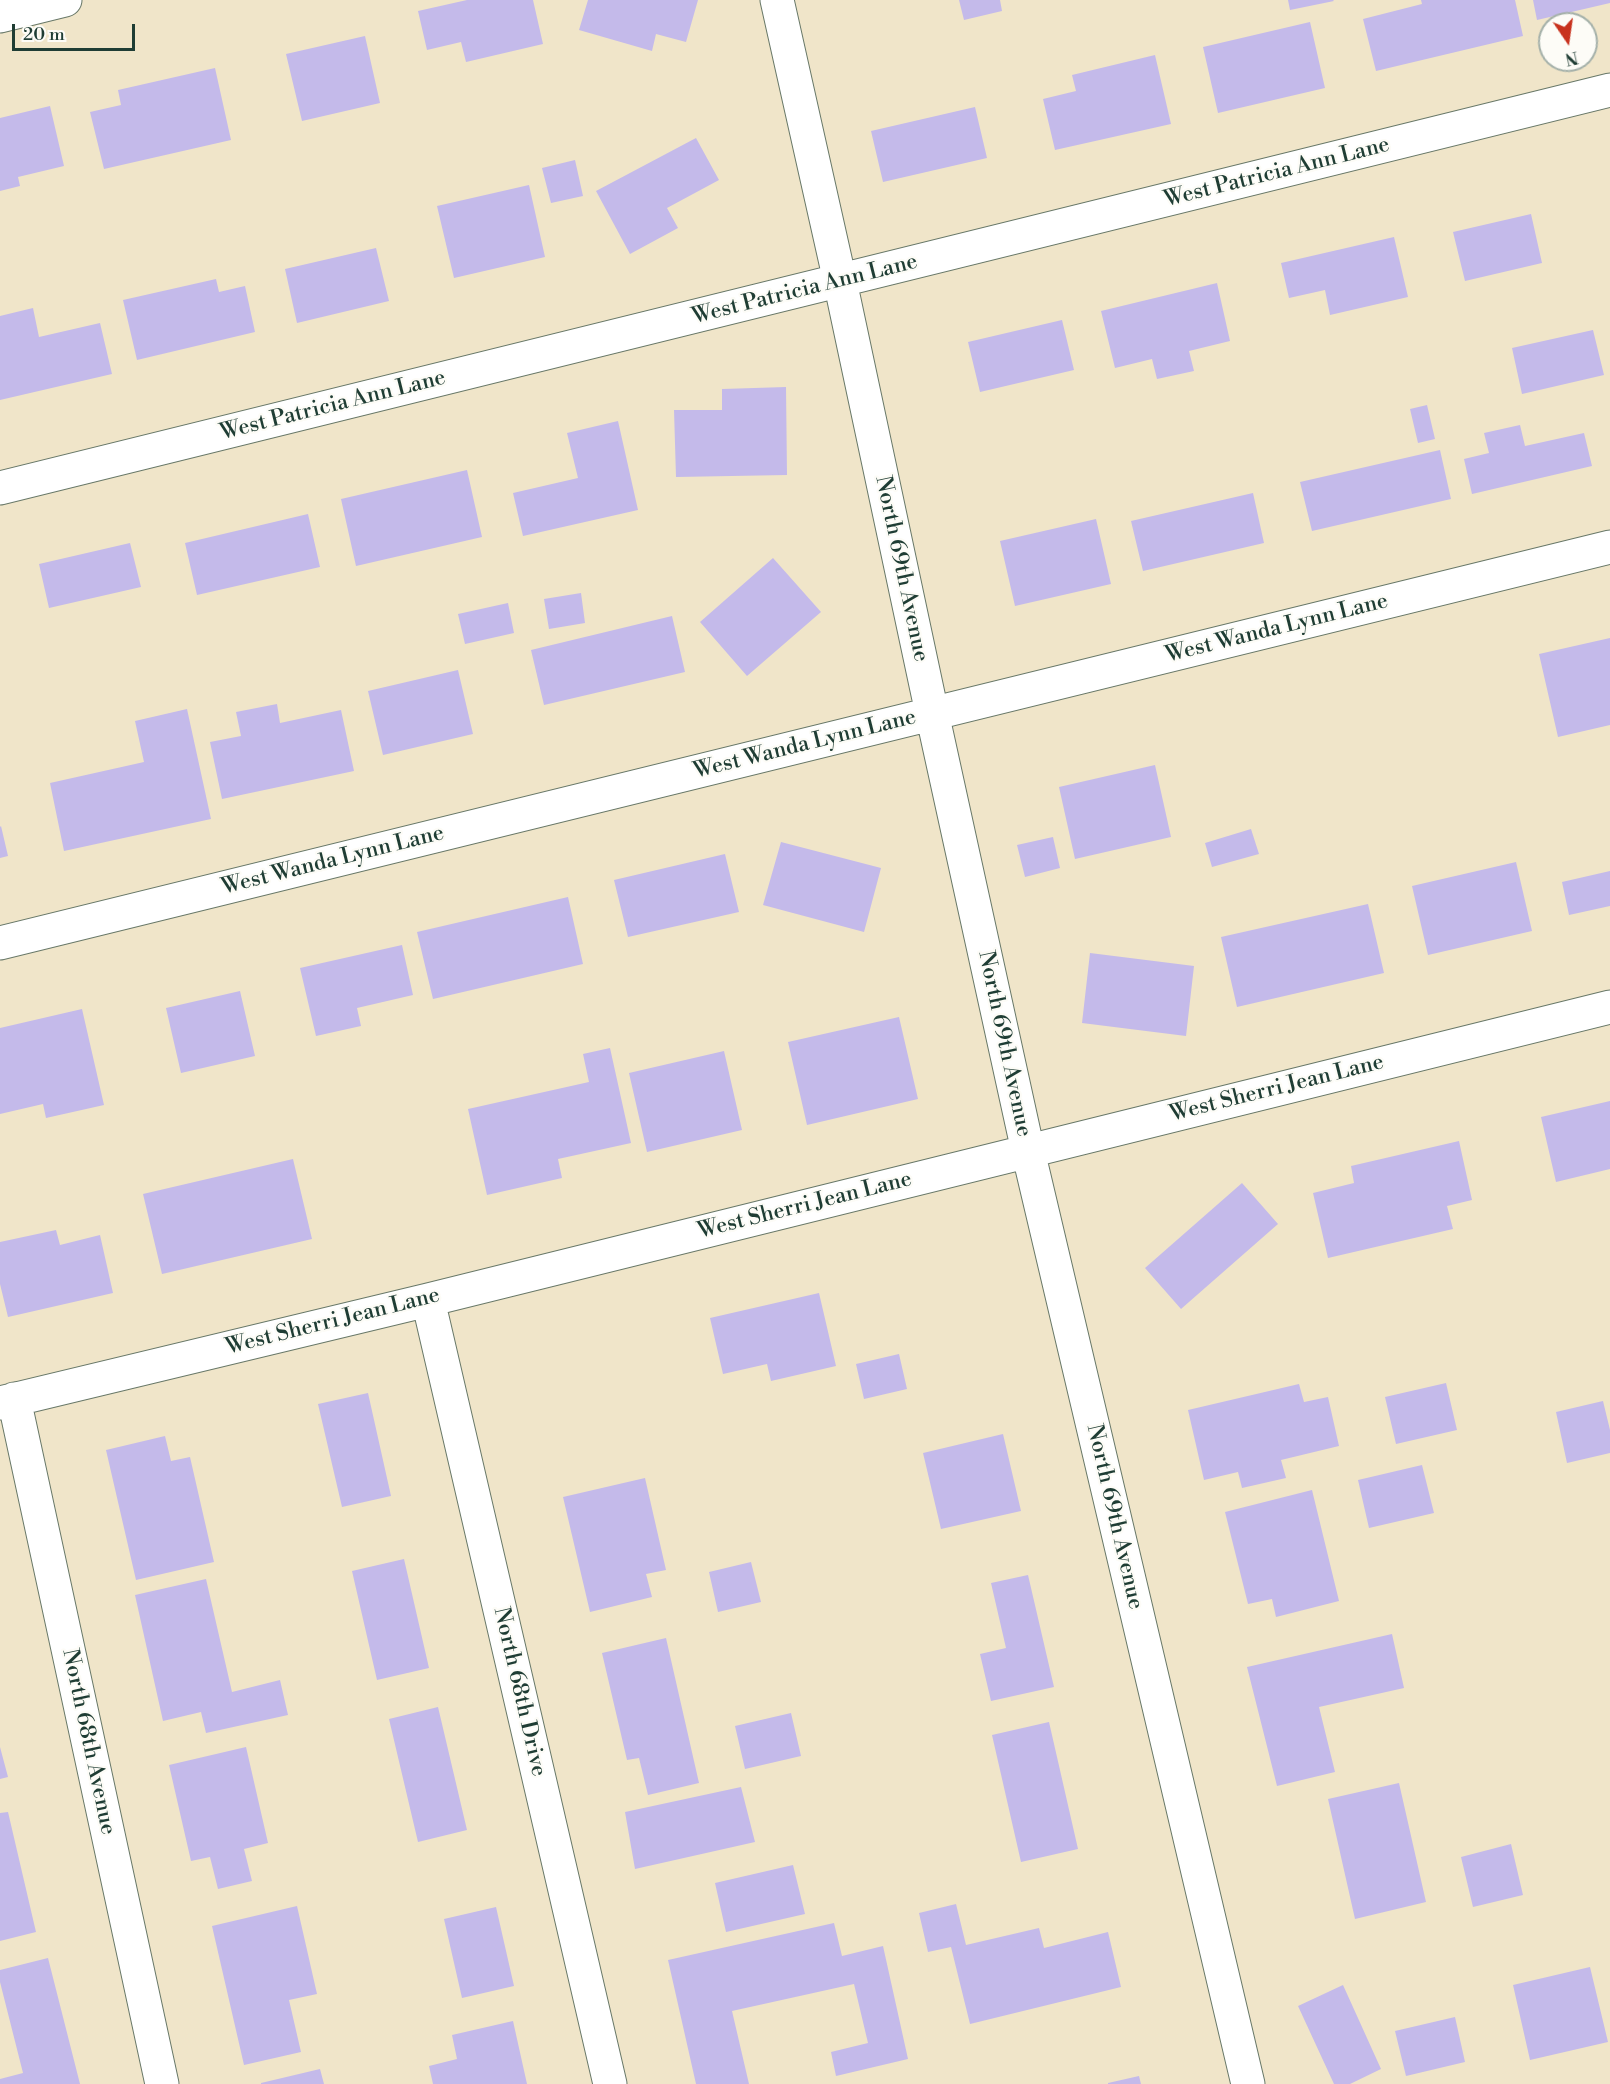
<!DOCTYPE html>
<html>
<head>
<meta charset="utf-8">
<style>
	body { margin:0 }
	#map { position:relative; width:1610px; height:2084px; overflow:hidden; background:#f0e5c9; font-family:"Libre Bodoni",serif }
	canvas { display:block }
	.north { position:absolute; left:1538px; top:12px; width:60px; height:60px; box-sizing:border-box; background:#fdfcf7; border:2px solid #a4b0a9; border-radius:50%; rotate:167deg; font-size:16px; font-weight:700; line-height:24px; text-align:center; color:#1f3d34 }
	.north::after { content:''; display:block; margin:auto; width:21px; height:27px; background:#c8321e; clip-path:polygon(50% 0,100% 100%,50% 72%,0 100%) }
	.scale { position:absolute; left:12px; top:24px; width:123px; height:27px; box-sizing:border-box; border:3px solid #1f3d34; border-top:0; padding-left:8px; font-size:18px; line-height:21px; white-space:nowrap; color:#1f3d34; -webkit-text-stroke:4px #fdfcf7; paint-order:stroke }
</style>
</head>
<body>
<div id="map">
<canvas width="1610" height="2084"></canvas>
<div class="north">N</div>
<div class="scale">20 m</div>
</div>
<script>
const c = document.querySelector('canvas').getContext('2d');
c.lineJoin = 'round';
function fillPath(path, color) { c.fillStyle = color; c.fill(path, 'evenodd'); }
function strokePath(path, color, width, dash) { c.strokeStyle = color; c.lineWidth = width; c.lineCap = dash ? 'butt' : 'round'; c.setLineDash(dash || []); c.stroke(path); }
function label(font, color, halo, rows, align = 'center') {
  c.font = font + ' "Libre Bodoni",serif'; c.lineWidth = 4.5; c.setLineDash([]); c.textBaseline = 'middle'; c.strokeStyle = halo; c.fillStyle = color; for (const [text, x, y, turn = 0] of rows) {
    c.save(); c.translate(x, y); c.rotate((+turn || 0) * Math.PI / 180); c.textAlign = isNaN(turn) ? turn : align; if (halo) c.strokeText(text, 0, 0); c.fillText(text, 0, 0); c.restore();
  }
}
const building = new Path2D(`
	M467,0H533L543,44L466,62L461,42L427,50L418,11Z
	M588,0H698L686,42L656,34L652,51L579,30Z
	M959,0H1000L1002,11L964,20Z
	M1288,0H1333L1334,1L1290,10Z
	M1421,0H1515L1523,36L1376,71L1363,19L1422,4Z
	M1533,0H1610V3L1537,20Z
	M1310,22L1325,88L1218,113L1203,47Z
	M365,36L380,103L302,121L286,54Z
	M1155,55L1171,124L1055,150L1043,99L1076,91L1072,75Z
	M215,68L231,140L104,169L90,112L121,105L118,90Z
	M50,106L64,166L18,177L20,186L0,191V118Z
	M975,107L987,158L883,182L871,131Z
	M696,138L719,180L667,208L678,228L630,254L596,191Z
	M575,160L583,196L551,203L542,168Z
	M529,185L545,257L454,278L437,206Z
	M1531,214L1542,263L1465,281L1453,232Z
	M1394,237L1408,297L1330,315L1325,290L1289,298L1281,263Z
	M376,248L389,301L297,323L285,269Z
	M216,279L219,292L245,286L255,332L137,360L123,300Z
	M1217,283L1230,341L1189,351L1194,371L1157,379L1152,359L1115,368L1101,311Z
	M33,308L39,337L100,323L112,374L0,400V316Z
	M1062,320L1074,370L980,392L968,342Z
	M1593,330L1604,375L1522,394L1512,348Z
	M786,387L787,475L676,477L674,410H722V389Z
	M1427,405L1435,439L1418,443L1410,409Z
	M618,421L638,510L523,536L513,493L578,478L567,433Z
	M1520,425L1525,446L1584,433L1592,466L1472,494L1464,459L1489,453L1484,433Z
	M1440,450L1451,499L1312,531L1300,482Z
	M467,470L482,537L356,566L341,499Z
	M1253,493L1264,543L1143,571L1131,521Z
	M308,514L320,567L197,595L185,543Z
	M1096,519L1111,584L1015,606L1000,541Z
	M130,543L141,587L49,608L39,564Z
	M773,558L821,612L747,676L700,622Z
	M581,593L585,623L549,629L544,599Z
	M508,603L514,633L465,644L458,614Z
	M672,616L685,672L544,705L531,650Z
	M1610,638V725L1558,737L1539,654Z
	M458,670L473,734L383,755L368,691Z
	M277,704L280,723L341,710L354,771L222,799L210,742L241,736L236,712Z
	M187,709L211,819L64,851L50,783L144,762L135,721Z
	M1155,765L1171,837L1075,859L1059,787Z
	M1,826L8,856L0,858V827Z
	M1251,829L1259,854L1212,867L1205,843Z
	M1053,837L1060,868L1025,877L1017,845Z
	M781,842L881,868L864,932L763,905Z
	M725,854L739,912L628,937L614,880Z
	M1516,862L1532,931L1428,955L1412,886Z
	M1610,871V906L1569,915L1562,882Z
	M568,897L583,964L433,999L417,932Z
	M1368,904L1384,973L1237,1007L1221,937Z
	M402,945L413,995L357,1008L361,1026L316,1036L300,968Z
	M1090,953L1194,966L1186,1036L1082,1023Z
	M240,991L255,1056L181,1073L166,1008Z
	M82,1009L104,1105L46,1118L43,1104L0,1114V1028Z
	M899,1017L918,1099L807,1125L788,1042Z
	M610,1048L631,1143L558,1159L562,1178L487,1195L468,1109L589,1082L583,1054Z
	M724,1051L742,1130L647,1152L629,1073Z
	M1610,1101V1169L1556,1182L1541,1117Z
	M1459,1141L1472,1200L1447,1206L1453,1229L1328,1258L1313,1193L1354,1183L1351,1166Z
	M293,1159L312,1239L162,1274L143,1194Z
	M1242,1183L1278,1224L1181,1309L1145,1268Z
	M56,1230L60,1245L100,1235L113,1293L8,1317L0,1284V1242Z
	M819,1293L836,1366L771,1381L767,1364L723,1374L710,1318Z
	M899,1354L907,1389L864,1399L856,1364Z
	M1446,1383L1457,1430L1396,1444L1385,1397Z
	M1299,1384L1304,1402L1328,1397L1339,1446L1281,1460L1286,1478L1242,1488L1238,1472L1204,1480L1188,1410Z
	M368,1393L391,1496L342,1507L318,1404Z
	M1603,1401L1610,1430V1453L1567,1463L1556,1412Z
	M1003,1434L1021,1511L941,1529L923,1453Z
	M165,1436L171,1461L190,1457L214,1562L136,1580L106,1450Z
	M1422,1465L1434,1513L1369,1528L1358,1480Z
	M645,1478L666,1570L646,1574L652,1597L590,1612L563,1497Z
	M1312,1490L1339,1601L1276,1617L1272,1599L1248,1604L1225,1512Z
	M404,1559L429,1668L377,1680L352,1571Z
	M751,1562L761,1602L718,1612L709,1572Z
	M1028,1575L1054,1687L991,1701L980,1654L1006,1648L991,1583Z
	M206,1579L232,1692L280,1680L288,1715L206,1733L201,1712L163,1721L135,1595Z
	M1392,1634L1404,1688L1319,1707L1335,1772L1277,1786L1247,1667Z
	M666,1638L699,1783L648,1795L639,1758L627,1760L602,1653Z
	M438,1707L467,1830L418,1842L389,1719Z
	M791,1713L801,1756L745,1769L735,1726Z
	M1049,1722L1078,1849L1021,1862L992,1735Z
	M0,1747L8,1777L0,1779Z
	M246,1747L268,1843L244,1849L252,1881L218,1889L210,1857L191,1861L169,1765Z
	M1399,1783L1426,1902L1355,1919L1328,1799Z
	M741,1787L755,1842L635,1869L625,1812Z
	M8,1812L36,1932L0,1941V1813Z
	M1511,1844L1523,1895L1473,1907L1461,1857Z
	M793,1865L805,1914L726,1932L715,1883Z
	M956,1904L966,1945L1039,1928L1044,1948L1108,1932L1121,1987L970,2024L951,1947L928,1952L919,1913Z
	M297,1906L317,1994L289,2000L301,2052L244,2065L212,1926Z
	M496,1907L514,1986L462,1998L444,1919Z
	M834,1923L842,1956L883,1946L908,2059L836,2076L831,2052L868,2043L854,1984L732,2011L749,2084H696L668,1960Z
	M48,1958L80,2084H0V2079L23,2073L0,1982V1970Z
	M1590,1967L1608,2042L1530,2060L1513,1985Z
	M1343,1985L1381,2069L1350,2084H1334L1298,2006Z
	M1455,2017L1465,2062L1406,2076L1395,2031Z
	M513,2021L527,2084H433L429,2066L457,2059L452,2035Z
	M320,2069L324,2084H261V2083Z
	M1139,2076L1141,2084H1108V2083Z`);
const minor = new Path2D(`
	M777,0L840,281L932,713L1028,1151L1248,2084
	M0,16L65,0
	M0,488L1610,90
	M0,943L1610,547
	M428,1300L610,2084
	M14,1399L162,2084
	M0,1403L428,1300L1610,1007`);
const streetNames = [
	["West Patricia Ann Lane",1277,173,-14],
	["West Patricia Ann Lane",805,290,-14],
	["West Patricia Ann Lane",333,406,-14],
	["North 69th Avenue",901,569,78],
	["West Wanda Lynn Lane",1277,629,-14],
	["West Wanda Lynn Lane",805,745,-14],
	["West Wanda Lynn Lane",333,861,-14],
	["North 69th Avenue",1004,1044,78],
	["West Sherri Jean Lane",1277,1089,-14],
	["West Sherri Jean Lane",805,1206,-14],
	["West Sherri Jean Lane",333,1322,-14],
	["North 69th Avenue",1114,1517,77],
	["North 68th Drive",519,1692,77],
	["North 68th Avenue",88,1742,78]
];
fillPath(building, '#c4baea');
strokePath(minor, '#687868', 35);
strokePath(minor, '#fff', 33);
label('22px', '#1f3d34', '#fdfcf7', streetNames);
</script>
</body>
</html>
